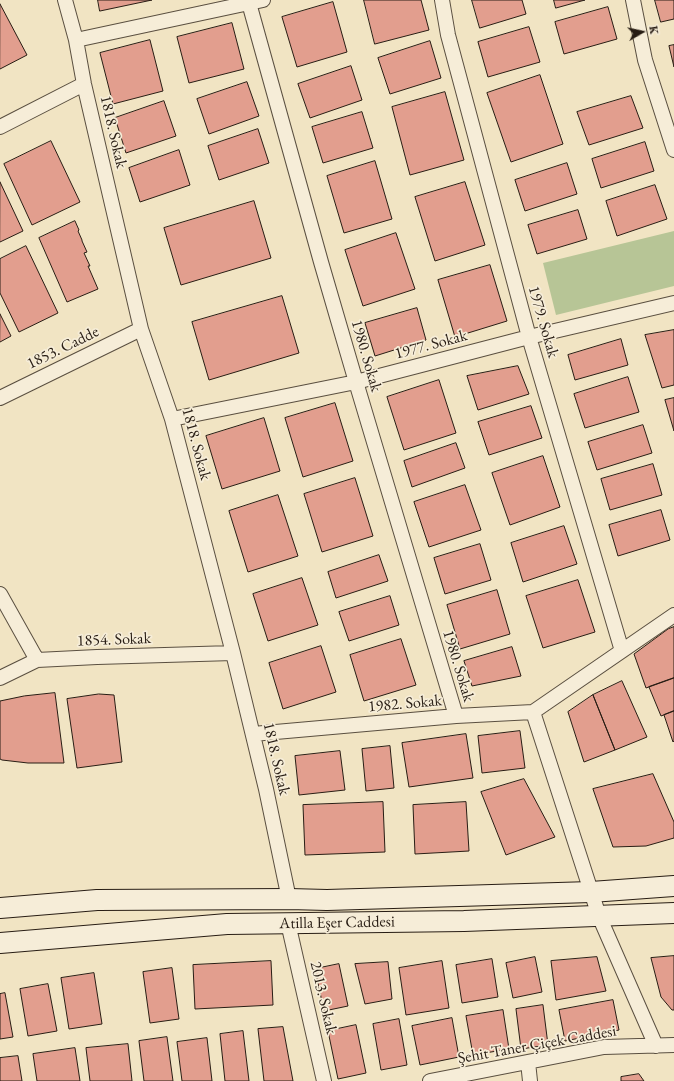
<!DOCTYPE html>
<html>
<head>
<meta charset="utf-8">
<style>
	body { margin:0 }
	#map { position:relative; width:674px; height:1081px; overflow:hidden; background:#f1e4c3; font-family:"EB Garamond",serif }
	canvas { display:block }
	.north { position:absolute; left:622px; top:12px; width:40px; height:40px; -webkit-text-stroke:3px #f6edd8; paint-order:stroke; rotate:81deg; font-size:11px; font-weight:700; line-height:16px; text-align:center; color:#281d14 }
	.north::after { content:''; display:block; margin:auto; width:14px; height:18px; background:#281d14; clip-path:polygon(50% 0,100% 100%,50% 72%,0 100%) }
</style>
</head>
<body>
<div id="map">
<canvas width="674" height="1081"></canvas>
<div class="north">K</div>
</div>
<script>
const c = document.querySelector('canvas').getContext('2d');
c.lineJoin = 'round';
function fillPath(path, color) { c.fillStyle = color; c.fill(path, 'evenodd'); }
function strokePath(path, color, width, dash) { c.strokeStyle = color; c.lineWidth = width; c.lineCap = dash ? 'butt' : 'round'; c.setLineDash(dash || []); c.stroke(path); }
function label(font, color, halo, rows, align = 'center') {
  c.font = font + ' "EB Garamond",serif'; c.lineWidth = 3.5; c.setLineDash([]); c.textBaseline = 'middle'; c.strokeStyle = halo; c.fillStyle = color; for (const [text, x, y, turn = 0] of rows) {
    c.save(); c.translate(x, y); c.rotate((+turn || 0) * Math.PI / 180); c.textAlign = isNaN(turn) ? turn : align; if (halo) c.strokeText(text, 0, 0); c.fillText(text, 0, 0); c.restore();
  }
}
const green = new Path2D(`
	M674,231V286L556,315L543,263Z`);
const building = new Path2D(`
	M98,0H152L100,11Z
	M364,0H421L429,30L375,44Z
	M472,0H522L526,14L480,28Z
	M554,0H585L556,8Z
	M655,0H674V19L661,22Z
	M333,2L347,52L297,67L282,17Z
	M0,4L27,55L0,69Z
	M608,7L617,39L564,54L555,22Z
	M232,23L244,69L189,83L177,37Z
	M529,27L540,62L488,77L478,42Z
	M150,40L163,91L113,104L100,53Z
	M430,41L441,78L390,94L378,58Z
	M674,45V67L669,46Z
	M351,66L362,100L310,118L298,84Z
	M540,75L563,144L511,162L487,93Z
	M247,82L259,116L209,134L197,99Z
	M445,92L464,160L410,175L392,107Z
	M631,96L643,128L589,145L577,112Z
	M164,101L176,136L126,153L115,118Z
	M362,112L373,148L323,163L312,127Z
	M258,129L269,163L219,180L208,146Z
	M51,141L80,202L32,225L4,164Z
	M645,142L654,171L601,188L592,159Z
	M179,150L190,185L140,202L129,168Z
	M375,161L392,219L344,233L327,176Z
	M567,163L577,194L525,211L515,180Z
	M0,182L23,231L0,242Z
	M465,182L485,245L435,261L415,197Z
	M655,185L667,219L617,236L606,201Z
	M254,201L271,258L181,285L164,228Z
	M578,210L587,239L537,254L528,225Z
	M75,221L79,230L78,231L82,240V241L87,252L84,253L90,266H88L98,289L67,302L39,238Z
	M396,233L415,289L363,306L345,250Z
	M26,246L58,313L19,332L0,293V259Z
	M490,265L507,321L455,337L438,280Z
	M282,296L299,353L209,380L192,322Z
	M417,308L426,340L375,356L365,323Z
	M0,314L11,336L0,342Z
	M674,330V385L662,388L645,335Z
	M621,339L628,365L575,380L568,355Z
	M518,366L529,394L478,410L467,376Z
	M628,377L639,412L585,428L574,394Z
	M439,380L456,433L404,450L387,397Z
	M674,398V431L665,400Z
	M335,403L353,461L303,477L285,418Z
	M531,406L542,438L489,455L478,422Z
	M264,418L280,471L222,489L206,436Z
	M643,425L652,453L597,470L588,442Z
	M456,443L465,468L412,487L404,461Z
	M543,456L560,507L510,525L492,473Z
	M653,464L662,495L610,510L601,479Z
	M355,478L373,536L322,552L304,494Z
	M465,485L481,530L429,547L414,502Z
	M278,495L298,556L248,572L229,511Z
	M661,510L670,540L618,556L609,525Z
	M564,526L577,564L523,582L511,543Z
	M480,544L491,580L445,594L434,558Z
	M379,555L388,581L336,598L328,572Z
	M302,578L318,625L268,641L253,594Z
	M578,580L595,632L543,648L526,596Z
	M497,590L510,634L460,649L447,605Z
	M390,596L399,625L349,641L339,612Z
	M674,627V678L646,688L634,654L668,629Z
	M401,639L416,685L364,701L350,655Z
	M321,646L336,692L283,709L269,663Z
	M512,647L521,676L472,686L464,661Z
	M674,678V711L661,716L649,687Z
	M622,681L647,737L615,750L593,695Z
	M55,693L64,763H28L2,760L0,759V701L24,696Z
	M99,694L114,695L122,762L77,768L67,699Z
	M593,695L615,750L584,762L568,712Z
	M674,711V741L673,742L664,715Z
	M520,731L525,768L482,773L478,736Z
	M466,734L473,778L409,787L402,743Z
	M390,746L394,788L366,791L362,749Z
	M340,751L345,790L299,795L295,756Z
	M653,774L674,822V838L646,846L613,847L593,789Z
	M524,779L555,837L506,855L481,792Z
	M383,802L385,852L305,855L303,805Z
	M466,802L469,851L415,854L413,805Z
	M674,956V1010H672L661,997L651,958Z
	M535,957L542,992L513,998L506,963Z
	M597,957L606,991L556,1000L551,961Z
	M492,959L498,997L462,1003L456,965Z
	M271,961L273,1005L195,1009L193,965Z
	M442,961L449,1008L406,1015L399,968Z
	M388,962L392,999L365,1004L355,964Z
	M339,964L348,1006L324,1011L315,969Z
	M172,968L179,1019L150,1023L143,972Z
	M94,973L102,1024L69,1029L61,978Z
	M48,984L57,1031L28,1036L20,989Z
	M5,993L13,1037L0,1039V994Z
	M613,1000L619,1030L565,1041L559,1010Z
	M543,1005L548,1045L521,1049L516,1009Z
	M503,1010L509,1049L473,1055L466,1016Z
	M452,1018L459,1057L420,1065L412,1026Z
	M399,1019L407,1065L381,1070L373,1024Z
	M356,1025L366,1073L338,1079L328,1031Z
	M283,1027L293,1081H264L258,1029Z
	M243,1031L249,1081H225L220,1034Z
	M167,1037L173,1081H144L139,1041Z
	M207,1038L212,1081H182L177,1042Z
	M128,1044L132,1081H90L86,1048Z
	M75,1048L80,1081H37L33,1054Z
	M18,1056L22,1081H0V1058Z
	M639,1074L644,1081H621V1077Z`);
const minor = new Path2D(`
	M65,0L76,40L84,84L141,329L172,419L233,653L266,789L289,899
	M442,0L448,35L529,337L622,651
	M633,0L645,60L674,150
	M249,3L321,262L356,382L456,716
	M76,40L263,0
	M0,127L84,84
	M0,398L141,329
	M172,419L356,382L529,337L674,303
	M0,594L37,660
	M0,678L37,660L97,657L233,653
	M533,712L599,916L656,1046
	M253,734L456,716L533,712L674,615
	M288,923L324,1081
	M528,1062L530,1081
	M430,1081L604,1047L674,1045`);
const secondary = new Path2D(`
	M0,908L97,900L289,899L327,900L591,892L674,886
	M0,943L227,924L464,921L674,913`);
const streetNames = [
	["1818. Sokak",113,132,77],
	["1979. Sokak",543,322,74],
	["1977. Sokak",431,345,-15],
	["1853. Cadde",63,348,-26],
	["1980. Sokak",366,356,74],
	["1818. Sokak",196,444,75],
	["1854. Sokak",114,640,-2],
	["1980. Sokak",458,666,73],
	["1982. Sokak",405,704,-5],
	["1818. Sokak",276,759,77],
	["Atilla Eşer Caddesi",337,923,-1],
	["2013. Sokak",323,998,77],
	["Şehit Taner Çiçek Caddesi",537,1045,-10]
];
fillPath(green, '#b7c596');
fillPath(building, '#e29e8e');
strokePath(building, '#281d14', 1);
strokePath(minor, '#5a4f40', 16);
strokePath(secondary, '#281d14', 22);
strokePath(minor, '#f6edd8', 14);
strokePath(secondary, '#f6edd8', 20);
label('16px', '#281d14', '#f6edd8', streetNames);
</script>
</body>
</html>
